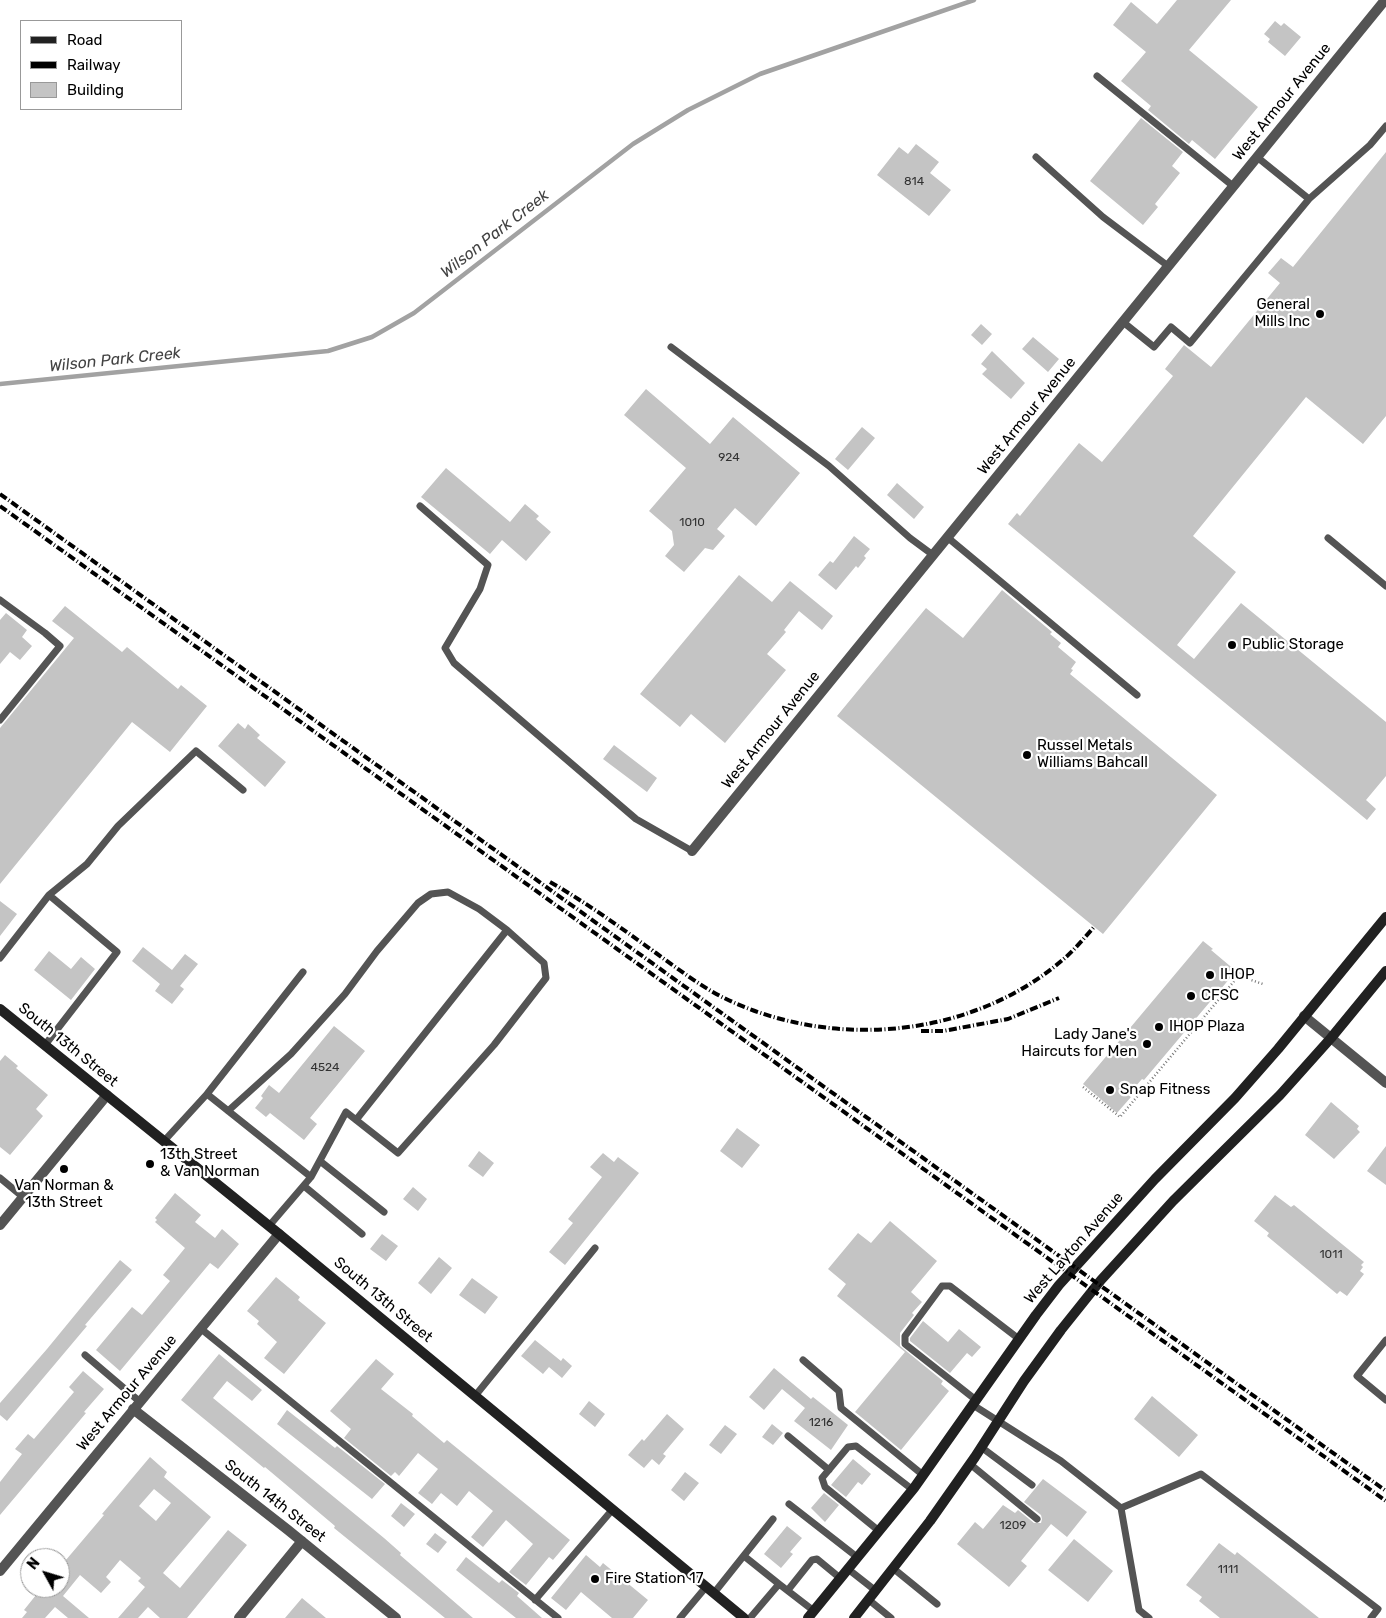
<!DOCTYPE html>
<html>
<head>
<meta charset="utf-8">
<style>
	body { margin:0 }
	#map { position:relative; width:1386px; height:1618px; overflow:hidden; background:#fff; font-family:Rubik,sans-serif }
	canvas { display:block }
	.legend { position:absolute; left:20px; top:20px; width:162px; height:90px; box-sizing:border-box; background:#fff; border:1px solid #999; margin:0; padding:6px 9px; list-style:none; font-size:15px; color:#000 }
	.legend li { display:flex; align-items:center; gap:10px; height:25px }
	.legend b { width:25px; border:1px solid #999 }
	.north { position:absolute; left:20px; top:1548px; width:50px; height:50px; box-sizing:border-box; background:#fff; border:1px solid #999; border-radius:50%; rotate:309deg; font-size:14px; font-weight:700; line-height:20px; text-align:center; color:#000 }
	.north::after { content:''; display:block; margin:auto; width:18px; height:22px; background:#000; clip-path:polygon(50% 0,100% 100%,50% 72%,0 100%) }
</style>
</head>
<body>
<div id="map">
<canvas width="1386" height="1618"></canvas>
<ul class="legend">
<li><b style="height:6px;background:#212121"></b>Road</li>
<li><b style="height:6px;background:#000"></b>Railway</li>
<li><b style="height:14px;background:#c4c4c4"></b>Building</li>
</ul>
<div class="north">N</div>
</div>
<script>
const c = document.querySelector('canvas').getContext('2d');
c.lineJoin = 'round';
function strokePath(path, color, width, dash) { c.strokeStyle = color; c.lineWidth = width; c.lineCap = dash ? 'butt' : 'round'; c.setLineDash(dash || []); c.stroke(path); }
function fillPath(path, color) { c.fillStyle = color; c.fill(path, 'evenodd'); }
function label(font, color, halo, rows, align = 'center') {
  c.font = font + ' Rubik,sans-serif'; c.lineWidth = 4.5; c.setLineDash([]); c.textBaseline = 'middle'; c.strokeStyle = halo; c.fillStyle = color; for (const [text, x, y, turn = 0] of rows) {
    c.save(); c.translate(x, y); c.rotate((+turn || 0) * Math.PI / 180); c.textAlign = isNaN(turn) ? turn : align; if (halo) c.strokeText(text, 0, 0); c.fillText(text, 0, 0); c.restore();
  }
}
const stream = new Path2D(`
	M0,384L328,351L372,337L414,313L633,144L688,110L760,74L974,0`);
const building = new Path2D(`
	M1177,0H1231L1189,50L1258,107L1215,159L1192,140L1189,144L1148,110L1151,106L1121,81L1146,52L1113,25L1131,2L1157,24Z
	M1275,21L1281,26L1284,23L1301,37L1285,56L1268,42L1270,39L1264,34Z
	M1141,118L1183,152L1172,166L1180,173L1155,204L1158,207L1143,225L1090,181Z
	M916,144L939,162L930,173L951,190L929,216L877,175L899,147L908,154Z
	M1386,152V416L1363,444L1306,397L1193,536L1236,572L1177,645L1194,659L1241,603L1386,722V776L1366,800L1376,809L1367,820L1008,524L1017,513L1020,516L1079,443L1102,462L1173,376L1165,369L1184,345L1211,367L1280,283L1268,273L1281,258L1293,267Z
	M981,324L992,334L982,345L971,335Z
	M1033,337L1059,359L1048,372L1022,349Z
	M992,351L1025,383L1011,399L982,374L987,369L981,364Z
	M646,389L710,444L733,417L800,473L756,526L735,508L717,529L725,536L713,550L705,548L684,572L665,556L674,545L672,531L649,511L686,468L624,415Z
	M862,427L875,438L848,470L835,459Z
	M446,468L510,522L525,504L539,516L536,519L551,532L526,561L502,540L490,554L421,497Z
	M897,483L924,507L914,519L887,495Z
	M854,536L870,549L864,556L866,558L858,568L856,566L836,590L818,575L830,561L833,563Z
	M739,575L772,602L790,581L833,616L822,630L799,611L784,630L786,632L767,654L786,670L725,743L691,714L680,727L640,694Z
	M1002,590L1052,632L1050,634L1061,643L1058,647L1076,662L1071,669L1073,670L1070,674L1217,795L1103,934L837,716L926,608L963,638Z
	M65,606L122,652L127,647L178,689L181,685L207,706L170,752L132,722L0,884V728L74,638L52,621Z
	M6,613L27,630L22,637L32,646L20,660L10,652L0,664V620Z
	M238,723L245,729L248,724L260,735L257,738L286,762L265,787L218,746Z
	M614,745L657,778L647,792L603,759Z
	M0,901L17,914L0,936Z
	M1203,941L1213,949L1211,950L1236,971L1144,1080L1142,1079L1128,1095L1131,1097L1117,1113L1083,1084Z
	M143,947L172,970L185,954L198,964L180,986L184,989L172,1004L155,991L160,984L132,961Z
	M49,951L71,969L81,957L95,969L71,1000L34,970Z
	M334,1026L365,1051L310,1118L317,1124L304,1140L270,1113L266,1117L255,1108L263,1098L261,1096L269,1085L279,1093Z
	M5,1055L18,1066L16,1068L48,1095L36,1109L43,1116L10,1155L0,1147V1061Z
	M1331,1102L1359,1126L1357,1129L1360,1132L1334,1159L1305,1135Z
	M737,1128L760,1145L742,1168L720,1151Z
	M1386,1146V1185L1367,1171Z
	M479,1151L494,1163L483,1177L468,1166Z
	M603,1153L614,1162L618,1157L639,1173L565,1265L549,1252L573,1223L568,1219L602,1177L590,1167Z
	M413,1187L427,1199L418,1211L403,1199Z
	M175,1193L201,1215L195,1222L215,1238L222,1229L239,1244L218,1269L210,1263L120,1371L96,1350L132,1307L142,1315L170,1281L163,1275L185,1248L155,1222L157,1220L155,1218Z
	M1275,1195L1291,1207L1294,1205L1364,1262L1361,1265L1363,1267L1360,1271L1364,1274L1347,1296L1340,1291L1337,1294L1267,1236L1269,1233L1254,1221Z
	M890,1221L937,1261L911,1292L922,1302L912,1313L914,1315L900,1333V1346L943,1381L941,1384L949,1391L901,1450L855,1412L905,1352L837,1296L846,1284L828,1269L858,1233L871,1243Z
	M382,1234L398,1246L386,1261L370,1249Z
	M439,1257L452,1268L431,1294L418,1283Z
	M120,1260L132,1270L85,1325L87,1326L7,1421L0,1415V1403L47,1349Z
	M276,1277L300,1297L298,1300L326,1323L284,1374L264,1358L277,1342L257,1324L259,1321L247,1311Z
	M472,1278L498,1297L485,1314L459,1295Z
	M923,1321L948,1342L959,1329L981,1347L972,1357L967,1353L950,1373L910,1341V1338Z
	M535,1340L561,1361L563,1358L572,1366L562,1378L549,1367L543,1374L521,1356Z
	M219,1354L262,1390L252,1401L227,1381L213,1398L384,1538L401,1553L400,1555L473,1618H445L334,1528L335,1526L265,1467L264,1468L181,1400Z
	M376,1359L394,1374L381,1389L413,1414L412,1416L444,1443L447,1440L570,1540L553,1560L549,1557L526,1585L509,1572L533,1544L506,1520L483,1547L471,1537L493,1511L469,1491L457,1506L441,1493L432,1504L418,1493L438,1469L418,1453L399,1476L395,1472L391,1476L344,1438L351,1429L330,1411Z
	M774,1368L811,1399L813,1397L848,1425L831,1450L794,1421L805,1408L782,1389L764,1410L749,1397Z
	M83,1371L104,1389L84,1412L86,1413L0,1515V1482L22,1454L15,1449L28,1434L34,1439L74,1392L69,1387Z
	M1152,1396L1198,1435L1179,1457L1134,1419Z
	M589,1401L605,1414L595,1427L579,1414Z
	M287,1410L335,1448L337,1446L385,1484L372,1499L277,1424Z
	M667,1414L684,1429L663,1454L666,1456L659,1465L652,1459L644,1468L628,1455L642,1439L644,1441Z
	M772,1424L783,1433L773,1445L762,1437Z
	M725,1425L737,1434L721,1454L709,1445Z
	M150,1457L167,1472L164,1477L211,1517L163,1573L180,1588L228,1530L247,1545L187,1618H160L148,1607L138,1618H118L145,1587L138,1581L141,1578L120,1560L106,1577L111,1582L101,1593L80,1575L63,1596L89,1618H68L55,1607L45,1618H22L27,1612L24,1610L36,1595L38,1597L46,1588H60V1567L104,1515L102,1514ZM154,1489L171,1503L156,1521L139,1506Z
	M853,1459L871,1474L862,1485L858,1482L846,1497L831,1485Z
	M685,1472L699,1483L684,1501L671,1490Z
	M1043,1479L1087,1512L1067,1537L1051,1524L1021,1561L1027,1566L1009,1587L957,1544L975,1522L983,1529L1003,1505L1015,1513L1018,1510L1034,1523H1041L1042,1519L1041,1515L1024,1502Z
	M824,1493L839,1505L825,1522L811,1508Z
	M401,1503L415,1514L404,1527L391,1516Z
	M787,1526L802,1538L790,1552L793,1554L781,1568L764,1554Z
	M435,1533L447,1542L438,1553L426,1544Z
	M1074,1539L1113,1571L1088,1602L1048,1570Z
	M1219,1543L1235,1555L1237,1552L1319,1618H1220L1199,1601L1202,1597L1186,1585Z
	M586,1555L600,1567L603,1563L648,1600L633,1618H612L581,1592L566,1610L551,1598Z
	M466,1557L499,1583L502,1580L519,1593L517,1596L542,1618H516L497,1603L456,1570Z
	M302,1598L326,1618H285Z`);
const path = new Path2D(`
	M1083,1087L1120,1117L1241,973L1251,980L1263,984`);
const lane = new Path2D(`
	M1097,76L1233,186
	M1036,157L1103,217L1168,266
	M1309,199L1370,145L1386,126
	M1123,322L1154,347L1171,327L1190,343L1309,199L1257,157
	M671,347L829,466L910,538L933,555
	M420,506L488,565L480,589L445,648L454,663L636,819L692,851
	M947,537L1137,695
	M1328,538L1386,586
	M0,600L45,633L60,646L0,720
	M49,895L87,864L118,826L196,751L243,790
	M0,958L49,895L117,952L45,1045
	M207,1094L311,1177L269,1226
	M228,1111L291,1054L345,994L377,951L418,903L431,894L448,892L479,909L507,930L544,963L546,978L494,1045L398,1153L346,1112L311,1177
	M356,1120L507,930
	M164,1141L207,1094L303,972
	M320,1161L384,1212
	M0,1178L23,1197
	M304,1186L362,1234
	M200,1328L558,1618
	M1386,1340L1357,1376L1386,1400
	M85,1355L139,1401
	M803,1360L839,1391L841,1408L923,1475
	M475,1396L595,1248
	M976,1400L905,1344V1336L942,1286H950L1019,1339
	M973,1405L1061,1461L1121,1508L1139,1610L1149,1618
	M788,1436L829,1470
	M981,1447L1032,1485
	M970,1464L1037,1519
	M789,1504L857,1557
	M1121,1508L1201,1474L1378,1609L1371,1618
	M879,1531L825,1487L822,1478L848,1447L856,1446L913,1490
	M744,1556L779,1584L750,1618
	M848,1569L876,1591
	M894,1569L937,1604
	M779,1584L814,1611
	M788,1590L812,1560L817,1559L840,1578
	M714,1593L773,1519
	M535,1600L613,1509
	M869,1600L891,1618
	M680,1618L706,1587`);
const street = new Path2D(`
	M692,851L1385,0
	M1304,1016L1386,1083
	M0,1225L107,1095
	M133,1409L288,1530L396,1618
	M0,1571L279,1234
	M239,1618L302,1541`);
const secondary = new Path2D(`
	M0,1009L279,1234L744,1618
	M808,1618L914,1488L1036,1315L1059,1285L1155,1179L1235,1098L1278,1049L1386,917
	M854,1618L930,1521L975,1457L1024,1381L1061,1330L1101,1280L1173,1201L1280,1095L1331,1038L1386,971`);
const rail = new Path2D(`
	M0,494L1386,1491
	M0,506L1386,1501
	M550,882C587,903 621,928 656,953C678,969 699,985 722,997C831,1051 973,1039 1066,957C1076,948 1085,937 1094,927
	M921,1031H943L1008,1019L1059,998`);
const markers = [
	[1320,314,5,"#000"],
	[1232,645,5,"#000"],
	[1027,755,5,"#000"],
	[1210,975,5,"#000"],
	[1191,996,5,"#000"],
	[1159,1027,5,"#000"],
	[1147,1044,5,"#000"],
	[1110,1090,5,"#000"],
	[150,1164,5,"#000"],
	[64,1169,5,"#000"],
	[595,1579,5,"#000"]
];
const numberNames = [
	["814",914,182],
	["924",729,458],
	["1010",692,523],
	["4524",325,1068],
	["1011",1331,1255],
	["1216",821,1423],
	["1209",1013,1526],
	["1111",1228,1570]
];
const streetNames = [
	["West Armour Avenue",1282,102,-51],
	["West Armour Avenue",1027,416,-51],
	["West Armour Avenue",771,730,-51],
	["South 13th Street",68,1045,39],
	["West Layton Avenue",1074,1248,-49],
	["South 13th Street",383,1300,40],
	["West Armour Avenue",127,1393,-50],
	["South 14th Street",275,1501,38]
];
const poiNames = [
	["General",1310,305,"right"],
	["Mills Inc",1310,322,"right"],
	["Public Storage",1242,645],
	["Russel Metals",1037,746],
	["Williams Bahcall",1037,763],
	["IHOP",1220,975],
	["CFSC",1201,996],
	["IHOP Plaza",1169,1027],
	["Lady Jane's",1137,1035,"right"],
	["Haircuts for Men",1137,1052,"right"],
	["Snap Fitness",1120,1090],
	["13th Street",160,1155],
	["& Van Norman",160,1172],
	["Van Norman &",64,1186,"center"],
	["13th Street",64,1203,"center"],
	["Fire Station 17",605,1579]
];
const waterNames = [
	["Wilson Park Creek",495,234,-38],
	["Wilson Park Creek",115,360,-6]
];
strokePath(stream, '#a2a2a2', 4.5);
fillPath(building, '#c4c4c4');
strokePath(path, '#767676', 2.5, [1, 2.5]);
strokePath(lane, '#545454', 7);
strokePath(street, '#545454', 10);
strokePath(secondary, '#212121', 10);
strokePath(rail, '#000', 4, [8, 2.5, 1, 2.5]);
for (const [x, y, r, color] of markers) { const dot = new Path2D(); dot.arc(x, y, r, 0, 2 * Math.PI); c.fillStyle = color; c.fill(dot); strokePath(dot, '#fff', 2); }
label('12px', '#313131', null, numberNames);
label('15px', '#000', '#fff', streetNames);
label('15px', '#000', '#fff', poiNames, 'left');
label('italic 16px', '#434343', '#fff', waterNames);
</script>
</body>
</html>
